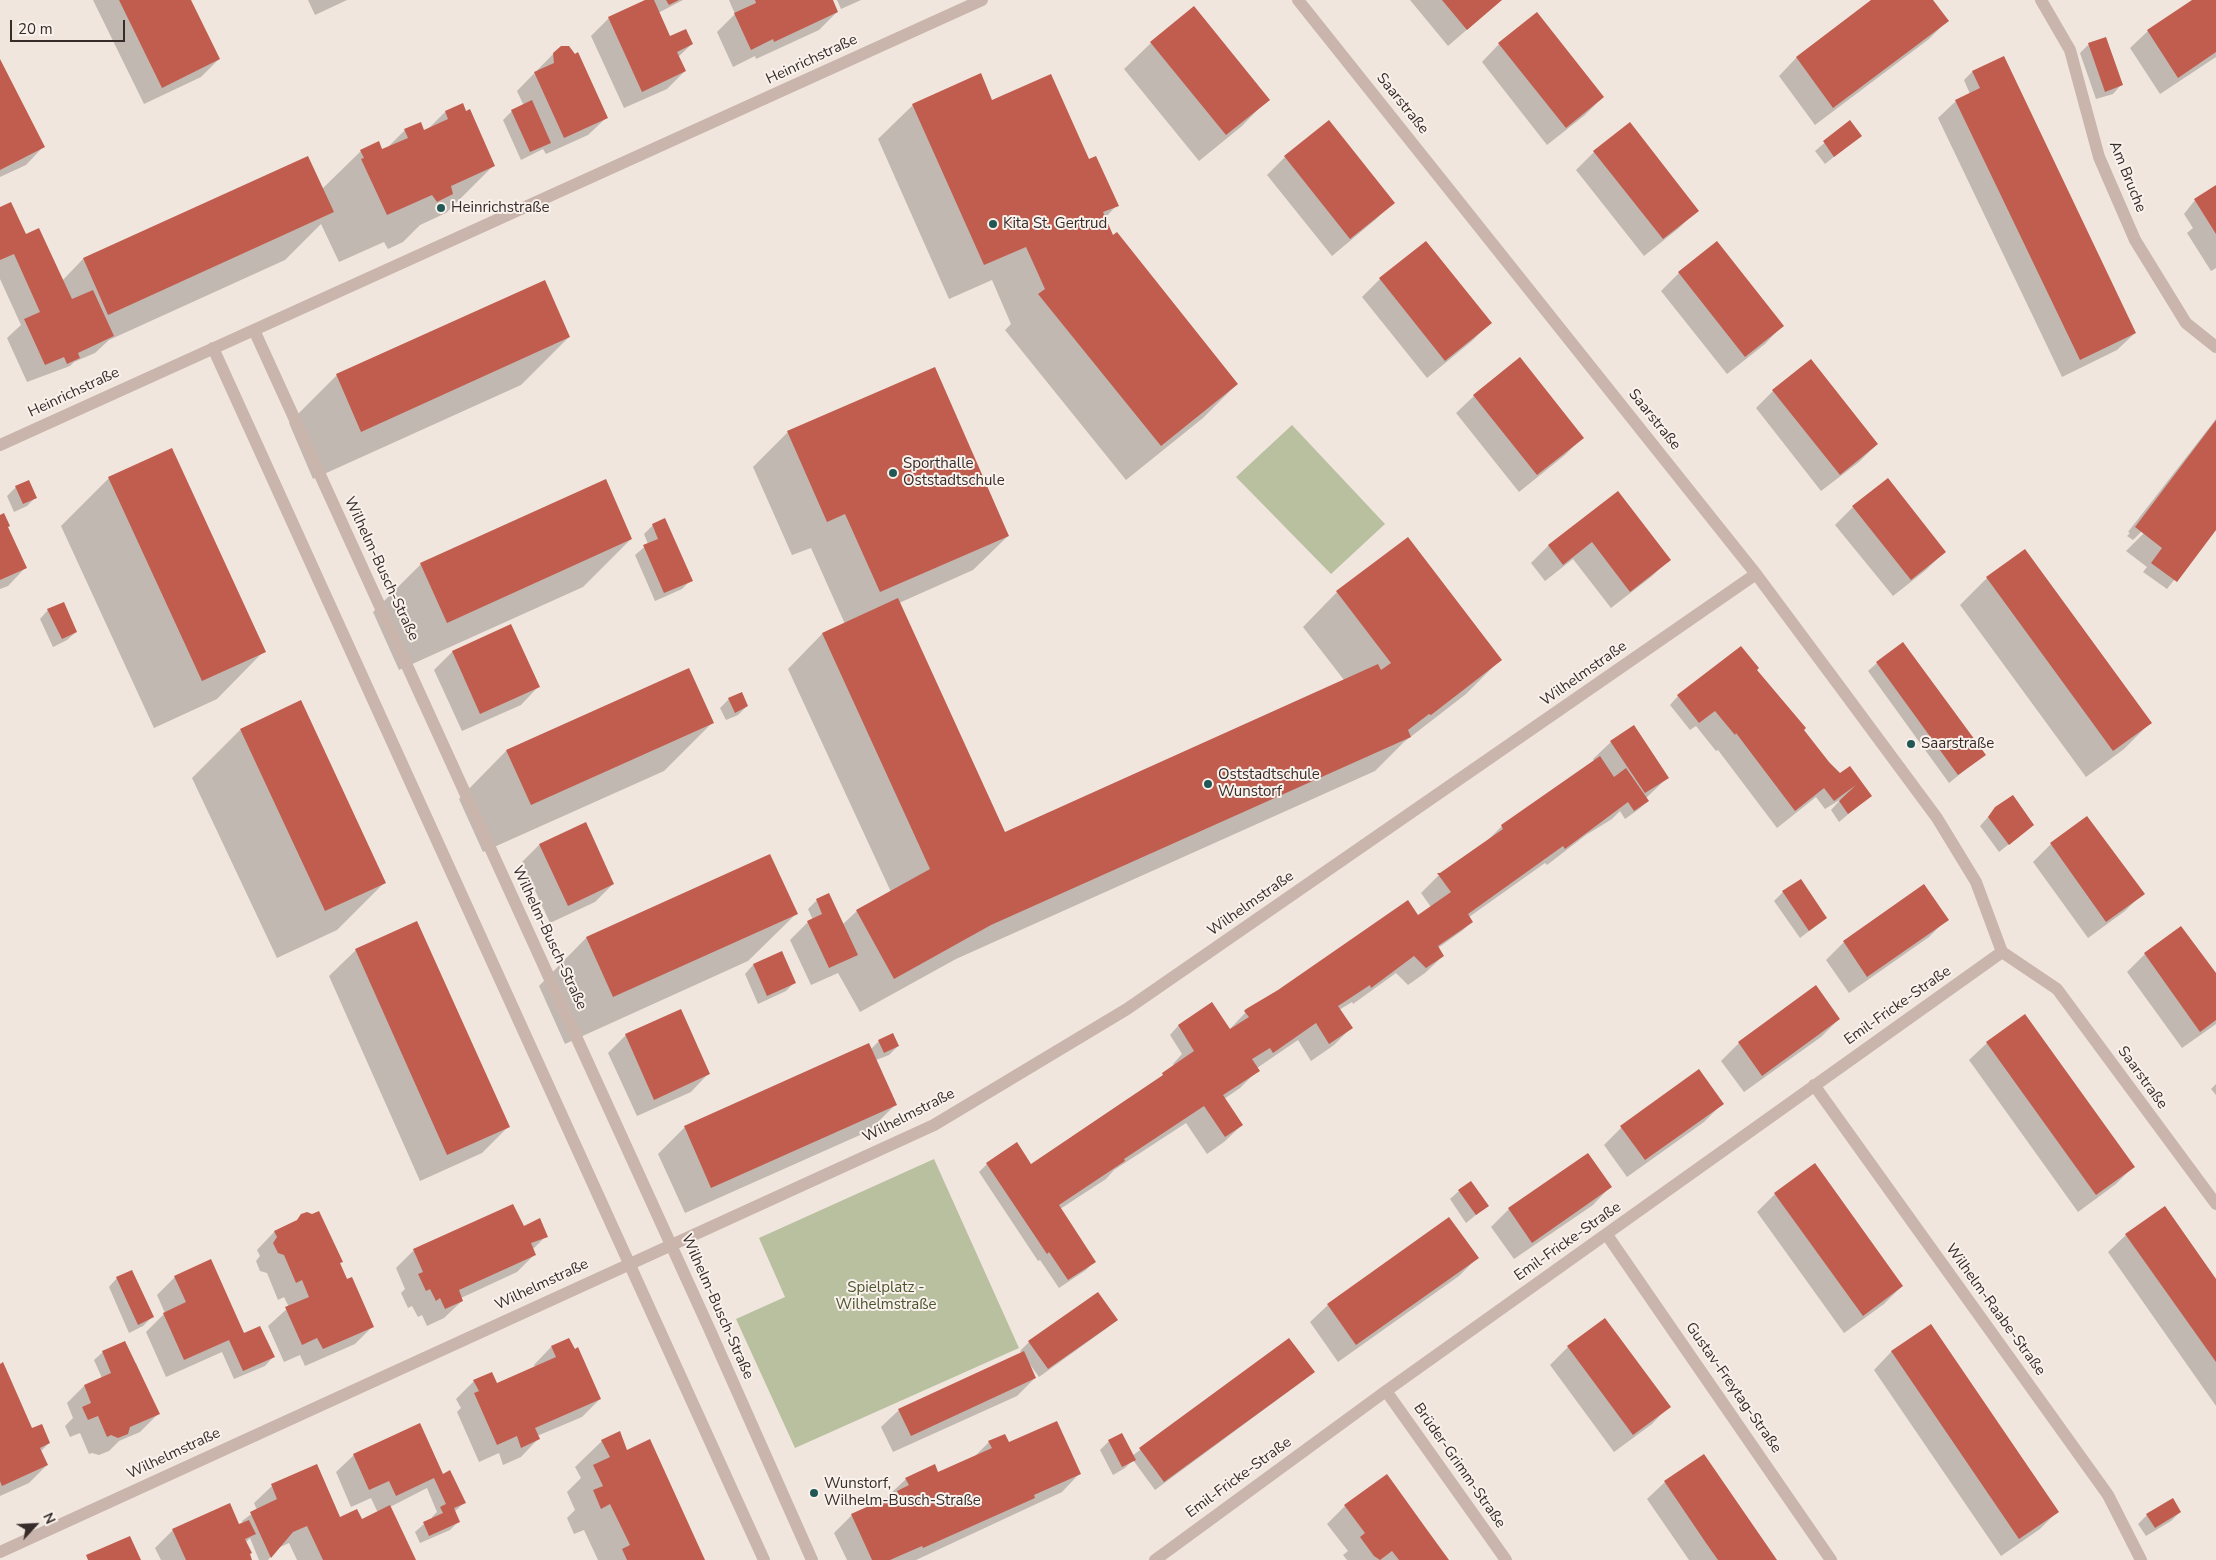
<!DOCTYPE html>
<html>
<head>
<meta charset="utf-8">
<style>
	body { margin:0 }
	#map { position:relative; width:2216px; height:1560px; overflow:hidden; background:#f1e6de; font-family:"Nunito Sans",sans-serif }
	canvas { display:block }
	.north { position:absolute; left:10px; top:1500px; width:50px; height:50px; -webkit-text-stroke:4px #f9f1eb; paint-order:stroke; rotate:65deg; font-size:14px; font-weight:700; line-height:20px; text-align:center; color:#372c2a }
	.north::after { content:''; display:block; margin:auto; width:18px; height:22px; background:#372c2a; clip-path:polygon(50% 0,100% 100%,50% 72%,0 100%) }
	.scale { position:absolute; left:10px; top:20px; width:115px; height:22px; box-sizing:border-box; border:2px solid #372c2a; border-top:0; padding-left:6px; font-size:15px; line-height:18px; white-space:nowrap; color:#372c2a; -webkit-text-stroke:4px #f9f1eb; paint-order:stroke }
</style>
</head>
<body>
<div id="map">
<canvas width="2216" height="1560"></canvas>
<div class="north">N</div>
<div class="scale">20 m</div>
</div>
<script>
const c = document.querySelector('canvas').getContext('2d');
c.lineJoin = 'round';
function fillPath(path, color) { c.fillStyle = color; c.fill(path, 'evenodd'); }
function strokePath(path, color, width, dash) { c.strokeStyle = color; c.lineWidth = width; c.lineCap = dash ? 'butt' : 'round'; c.setLineDash(dash || []); c.stroke(path); }
function label(font, color, halo, rows, align = 'center') {
  c.font = font + ' "Nunito Sans",sans-serif'; c.lineWidth = 4; c.setLineDash([]); c.textBaseline = 'middle'; c.strokeStyle = halo; c.fillStyle = color; for (const [text, x, y, turn = 0] of rows) {
    c.save(); c.translate(x, y); c.rotate((+turn || 0) * Math.PI / 180); c.textAlign = isNaN(turn) ? turn : align; if (halo) c.strokeText(text, 0, 0); c.fillText(text, 0, 0); c.restore();
  }
}
const green = new Path2D(`
	M1292,425L1385,524L1331,574L1236,477Z
	M934,1159L1019,1348L795,1448L736,1319L785,1297L759,1238Z`);
const shadow = new Path2D(`
	M93,0H190L219,59L201,77L144,104Z
	M308,0H347L315,15Z
	M649,0H683L658,13L670,38L692,44L678,57L685,71L667,89L624,108L591,36L609,18Z
	M729,0H831L837,12L819,30L756,59L755,56L733,67L717,32L735,14Z
	M837,0H861L841,9Z
	M1410,0H1501L1448,46Z
	M1873,0H1931L1947,21L1929,39L1815,125L1779,76L1796,58Z
	M2195,0H2216V57L2160,94L2130,48L2148,31Z
	M1151,43L1268,99L1242,126L1199,161L1124,69Z
	M1499,44L1603,97L1585,115L1547,145L1482,62Z
	M2089,44L2121,85L2113,94L2096,99L2080,53Z
	M559,48L606,118L588,135L546,154L543,149L521,160L503,120L512,111L524,106L517,91Z
	M2004,57L2135,333L2117,350L2062,377L1938,118L1956,101L1970,94L1964,80L1972,72Z
	M0,61L43,147L26,165L0,177Z
	M992,102L1089,161L1117,205L1105,218L1113,237L1237,384L1203,418L1126,480L1005,330L1011,324L992,280L949,299L878,139L913,105Z
	M462,104L494,165L446,213L420,225L403,242L388,249L384,242L339,262L321,224L285,260L109,340L95,353L74,362L70,366L27,382L7,338L21,325L0,279V208L62,281L83,259L307,158L322,189L361,151H382L387,148L405,130L424,132L427,130L445,112Z
	M1328,122L1393,203L1375,220L1332,256L1267,175L1285,157Z
	M1849,122L1860,136L1825,164L1815,151Z
	M1630,124L1697,210L1679,228L1644,256L1576,170L1594,152Z
	M2216,187V268L2211,271L2187,233L2193,228L2184,214L2195,200Z
	M1425,242L1490,323L1472,341L1427,378L1362,297L1380,279Z
	M1717,243L1782,326L1765,344L1727,374L1661,291L1679,273Z
	M569,337L521,385L313,479L289,423L337,375Z
	M1773,391L1877,444L1859,462L1821,491L1756,408Z
	M1474,396L1582,438L1565,455L1519,492L1456,413Z
	M2216,419V527L2167,589L2143,572L2147,567L2126,551L2148,529L2146,527L2133,540L2127,536L2130,533L2128,532Z
	M788,432L1008,536L973,570L899,603L1005,833L1344,680L1303,627L1337,592L1407,539L1500,660L1466,694L1404,742L1375,771L956,959L860,1012L838,973L811,985L790,940L808,922L813,920L808,909L817,900L843,924L857,911L891,892L788,669L822,634L845,624L811,548L792,555L753,467Z
	M109,478L264,651L217,699L154,728L61,526Z
	M16,487L36,497L27,506L14,512L7,496Z
	M1618,492L1669,560L1651,577L1611,608L1573,559L1545,581L1531,563L1548,546Z
	M1853,507L1944,552L1926,570L1893,596L1835,525Z
	M0,516L25,568L8,586L0,589Z
	M653,525L691,580L682,589L655,601L635,555L648,544L644,534Z
	M631,539L583,587L399,670L373,612L421,564Z
	M2024,550L2150,723L2124,749L2086,777L1960,605L1987,578Z
	M48,610L76,632L67,640L53,647L40,619Z
	M511,626L538,687L521,705L462,731L434,670L452,652Z
	M1877,663L1984,755L1949,783L1868,671Z
	M688,670L712,723L664,771L483,852L459,799L506,751Z
	M1678,696L1802,730L1840,776L1850,768L1870,796L1839,822L1831,810L1841,799L1825,809L1816,797L1777,828L1718,750L1716,751L1696,726L1690,730L1670,705Z
	M729,699L747,706L738,715L726,720L720,708Z
	M240,730L385,882L337,930L277,958L192,778Z
	M1611,742L1667,778L1646,798L1648,801L1639,809L1625,819L1620,811L1612,819L1586,835L1547,865L1545,863L1469,917L1472,922L1463,930L1438,948L1443,956L1425,973L1408,985L1396,973L1353,1004L1352,1002L1339,1010L1351,1028L1334,1045L1311,1061L1298,1040L1257,1068L1258,1070L1240,1088L1224,1099L1242,1125L1224,1142L1207,1154L1186,1123L1114,1170L1106,1179L1060,1209L1094,1262L1086,1270L1059,1288L1040,1260L1038,1261L979,1172L987,1164L1031,1165L1129,1098L1130,1099L1154,1083L1174,1066L1173,1064L1182,1054L1170,1035L1178,1026L1211,1004L1229,1030L1246,1012L1417,917L1431,907L1421,893L1439,875L1486,842L1502,826L1595,762L1593,759Z
	M1996,808L2033,825L1999,852L1980,826Z
	M2087,818L2143,893L2125,911L2088,938L2033,862L2051,844Z
	M539,845L613,884L595,902L550,923L522,862Z
	M770,856L796,914L748,961L565,1044L539,986L586,938Z
	M1924,886L1947,919L1929,937L1849,993L1826,960L1844,942Z
	M1783,892L1826,918L1800,938L1774,901Z
	M356,950L508,1127L482,1153L420,1181L329,976Z
	M781,953L794,983L786,991L758,1004L745,974L753,965Z
	M2145,954L2216,975V1024L2182,1048L2127,972Z
	M1839,1019L1821,1037L1744,1092L1721,1061L1739,1043Z
	M626,1035L708,1074L691,1092L637,1116L608,1053Z
	M879,1041L898,1046L889,1055L876,1060L896,1104L869,1131L685,1213L658,1154L685,1127L871,1049Z
	M1987,1043L2133,1167L2116,1184L2078,1212L1969,1060Z
	M2216,1084V1095L2211,1089Z
	M1722,1104L1704,1122L1627,1177L1604,1145L1621,1128Z
	M1610,1187L1593,1205L1514,1259L1491,1227L1509,1209Z
	M1459,1191L1487,1206L1466,1223L1450,1199Z
	M1775,1194L1902,1286L1884,1304L1844,1333L1757,1212Z
	M1449,1219L1477,1258L1459,1276L1338,1362L1310,1322L1328,1305Z
	M295,1223L341,1262L339,1264L373,1326L355,1344L305,1366L300,1355L284,1362L268,1326L289,1307L284,1297L278,1300L267,1273L260,1271L256,1261L260,1256L257,1250L274,1232Z
	M2126,1235L2216,1280V1406L2108,1252Z
	M546,1236L532,1250L534,1255L517,1272L461,1298L462,1301L444,1318L427,1326L422,1315L418,1317L412,1306L408,1308L401,1293L405,1289L396,1268L414,1250Z
	M175,1277L243,1332L273,1357L265,1366L234,1379L222,1352L166,1377L146,1332L165,1313L157,1295Z
	M117,1278L152,1317L143,1326L129,1333L109,1287Z
	M1098,1294L1116,1320L1107,1328L1039,1377L1029,1363L1035,1378L1017,1396L893,1452L881,1427L899,1410L1022,1353L1020,1351L1029,1342Z
	M1930,1326L2058,1511L2040,1529L2001,1556L1874,1370L1891,1352Z
	M1289,1339L1313,1372L1304,1380L1155,1490L1133,1460L1125,1468L1113,1475L1100,1450L1109,1441L1132,1456Z
	M551,1347L600,1399L582,1417L537,1436L538,1439L521,1457L503,1465L499,1453L479,1462L457,1412L461,1408L456,1399L474,1381L496,1385L535,1367L534,1365Z
	M1568,1347L1669,1406L1652,1424L1614,1452L1550,1365Z
	M103,1352L129,1366L136,1363L158,1414L140,1432L119,1441L109,1451L99,1455L92,1453L89,1454L80,1433L70,1437L65,1426L73,1418L67,1403L84,1386L102,1378L94,1360Z
	M0,1365L32,1429L49,1443L41,1451L47,1465L29,1483L0,1496Z
	M602,1441L626,1451L703,1560H598L584,1530L574,1534L567,1518L575,1510L567,1492L581,1478L575,1467Z
	M989,1442L1009,1444L1079,1474L1062,1492L916,1560H847L834,1533L852,1515L889,1498L888,1496L906,1479L938,1474L974,1457Z
	M354,1455L441,1474L464,1503L454,1512L459,1521L450,1530L420,1543L415,1532L424,1524L433,1519L432,1517L437,1512L427,1488L390,1507L414,1560H297L289,1543L278,1548L268,1560H259L250,1538L246,1542L251,1560H161L155,1548L173,1530L243,1524L242,1521L257,1510L254,1503L272,1486L340,1518L361,1520L378,1513L371,1498L351,1507L336,1472Z
	M1665,1482L1775,1560H1689L1647,1499Z
	M1345,1506L1448,1560H1347L1343,1555L1348,1551L1327,1524Z
	M2180,1512L2171,1521L2146,1536L2138,1524L2147,1515Z`);
const building = new Path2D(`
	M119,0H191L220,59L162,88Z
	M645,0H654L670,36L686,29L693,44L677,52L686,71L642,92L608,17Z
	M666,0H679L669,5Z
	M755,0H833L838,12L774,42L773,39L751,50L734,13L756,3Z
	M1442,0H1502L1467,30Z
	M1871,0H1933L1949,21L1833,108L1796,57Z
	M2192,0H2216V52L2178,78L2147,30Z
	M1194,6L1270,100L1226,135L1150,42Z
	M1537,12L1604,97L1566,128L1498,43Z
	M2106,37L2123,85L2105,92L2088,43Z
	M561,46H569L575,54L578,52L608,118L564,138L534,72L554,63L553,53Z
	M2004,56L2136,333L2080,360L1955,100L1980,88L1972,71Z
	M0,59L45,147L0,170Z
	M981,73L992,100L1051,74L1089,159L1096,156L1119,206L1103,212L1113,235L1117,232L1238,384L1161,446L1038,294L1045,289L1026,247L984,265L912,104Z
	M532,100L551,143L530,152L511,110Z
	M463,103L466,111L470,109L495,166L451,186L453,194L437,202L432,195L387,215L361,159L364,158L360,150L379,141L382,149L408,138L404,129L421,122L424,130L448,119L445,111Z
	M1329,120L1395,203L1350,239L1284,156Z
	M1850,120L1862,136L1834,157L1823,141Z
	M1630,122L1699,211L1663,239L1593,151Z
	M308,156L334,212L108,315L83,258Z
	M2216,185V234L2194,199Z
	M11,202L26,234L39,228L72,299L93,290L114,336L78,353L80,358L67,364L64,357L45,365L24,319L40,312L14,254L0,260V207Z
	M1426,241L1492,323L1445,361L1379,278Z
	M1717,241L1784,326L1745,357L1678,272Z
	M545,280L570,337L361,432L336,374Z
	M1520,357L1584,438L1537,475L1473,395Z
	M1811,359L1878,444L1840,475L1772,390Z
	M935,367L1009,536L880,592L845,514L827,522L787,431Z
	M2216,420V530L2177,582L2151,563L2162,548L2135,527Z
	M172,448L266,652L202,681L108,477Z
	M1888,478L1946,552L1911,580L1852,506Z
	M606,479L632,539L447,623L420,563Z
	M29,480L37,498L23,504L15,486Z
	M1618,491L1671,560L1630,592L1592,542L1563,565L1548,545Z
	M4,513L10,526L8,527L27,568L0,580V515Z
	M665,518L693,581L664,593L643,545L658,539L652,524Z
	M1408,537L1502,660L1431,715L1429,714L1408,730L1411,737L991,925L894,979L856,910L930,869L822,633L898,598L1005,832L1378,664L1381,670L1391,663L1336,591Z
	M2025,549L2152,723L2113,751L1986,577Z
	M64,602L77,632L62,639L47,609Z
	M511,624L540,687L480,714L452,651Z
	M1903,642L1986,755L1958,775L1876,662Z
	M1741,646L1759,668L1757,670L1806,728L1804,730L1829,762L1840,773L1850,766L1872,796L1848,814L1839,801L1856,785L1834,801L1824,788L1795,811L1736,733L1735,735L1715,711L1699,723L1677,695Z
	M689,668L714,723L531,805L506,750Z
	M742,692L748,706L735,713L728,698Z
	M301,700L386,883L325,911L240,729Z
	M1634,725L1669,778L1645,793L1610,741Z
	M1600,756L1614,777L1626,768L1649,801L1634,811L1628,802L1565,849L1563,846L1468,914L1473,922L1438,946L1444,956L1426,968L1414,956L1371,988L1370,985L1338,1006L1353,1028L1329,1044L1316,1023L1273,1053L1270,1048L1252,1059L1260,1071L1223,1095L1243,1125L1225,1137L1204,1106L1124,1159L1125,1161L1059,1205L1096,1262L1068,1280L1049,1252L1047,1254L986,1163L1017,1142L1031,1164L1163,1075L1162,1073L1194,1051L1178,1025L1212,1002L1230,1029L1249,1017L1244,1011L1246,1009L1278,990L1408,900L1418,915L1451,892L1437,873H1440L1503,829L1501,825Z
	M2013,795L2034,825L2009,845L1988,817L1995,807Z
	M2087,816L2145,894L2106,922L2050,843Z
	M586,822L614,884L568,906L539,844Z
	M770,854L798,914L613,997L586,937Z
	M1801,879L1827,918L1809,931L1782,891Z
	M1924,884L1949,920L1867,977L1843,941Z
	M829,893L858,955L829,968L807,921L822,914L816,899Z
	M417,921L510,1127L447,1155L355,949Z
	M2181,926L2216,973V1020L2200,1032L2144,953Z
	M782,951L796,983L767,996L753,964Z
	M1816,985L1840,1019L1762,1076L1738,1042Z
	M681,1009L710,1074L654,1100L625,1034Z
	M2025,1014L2135,1167L2096,1195L1986,1042Z
	M893,1033L899,1046L884,1053L878,1040Z
	M869,1043L897,1105L711,1188L684,1126Z
	M1699,1069L1724,1104L1645,1160L1620,1126Z
	M1588,1153L1612,1187L1532,1243L1508,1208Z
	M1815,1163L1903,1286L1863,1316L1774,1193Z
	M1471,1181L1489,1206L1476,1215L1458,1190Z
	M513,1204L524,1226L540,1218L548,1237L531,1243L536,1255L459,1290L463,1301L445,1309L440,1298L436,1301L430,1289L426,1291L418,1274L423,1272L413,1249Z
	M2165,1206L2216,1279V1362L2125,1234Z
	M319,1211L343,1262L340,1263L347,1279L352,1277L374,1327L323,1349L317,1338L302,1345L285,1307L309,1297L302,1280L296,1283L284,1255L278,1253L273,1243L277,1237L274,1231L297,1220L301,1214L307,1212L312,1214Z
	M1449,1217L1479,1258L1356,1345L1327,1304Z
	M211,1259L244,1333L260,1326L275,1357L243,1371L229,1340L184,1360L163,1313L186,1302L174,1276Z
	M132,1270L154,1317L138,1325L116,1277Z
	M1098,1292L1118,1320L1048,1369L1028,1341Z
	M1605,1318L1671,1407L1633,1435L1567,1346Z
	M1931,1324L2059,1512L2019,1539L1891,1351Z
	M569,1338L575,1349L578,1347L601,1399L535,1428L540,1439L521,1448L517,1436L497,1445L474,1393L479,1391L473,1380L492,1372L497,1383L556,1357L551,1346Z
	M1289,1338L1315,1372L1164,1482L1139,1448Z
	M125,1341L160,1414L130,1427L128,1434L118,1438L111,1435L107,1437L98,1416L88,1420L82,1407L91,1403L84,1385L111,1373L102,1351Z
	M1024,1351L1036,1378L911,1436L898,1409Z
	M3,1362L32,1428L42,1424L50,1443L40,1448L48,1465L2,1486L0,1481V1364Z
	M1057,1421L1081,1474L1034,1495L1035,1498L923,1548L922,1546L890,1560H872L851,1514L898,1493L897,1491L909,1485L905,1478L935,1464L938,1472L992,1448L988,1441L1005,1434L1009,1442Z
	M420,1423L443,1474L450,1470L466,1503L454,1508L460,1522L429,1536L423,1522L443,1513L440,1507L446,1504L434,1478L396,1496L389,1481L369,1490L353,1454Z
	M620,1431L627,1450L650,1439L705,1560H627L622,1549L630,1545L610,1504L601,1509L593,1490L603,1486L593,1465L610,1457L601,1440Z
	M1122,1433L1136,1460L1122,1467L1108,1440Z
	M1704,1454L1746,1515L1777,1560H1718L1706,1543L1664,1481Z
	M317,1464L340,1517L357,1509L362,1519L390,1505L416,1560H323L307,1526L293,1532L271,1558L250,1512L277,1499L271,1484Z
	M1387,1474L1425,1527L1449,1560H1399L1392,1551L1380,1560L1374,1556L1360,1537L1365,1533L1344,1505Z
	M2173,1498L2181,1512L2155,1528L2146,1514Z
	M230,1503L239,1524L249,1520L256,1534L245,1539L252,1553L250,1554L252,1560H186L172,1529Z
	M130,1536L141,1560H88L86,1555Z`);
const minor = new Path2D(`
	M1298,0L1756,574L1840,687L1937,818L1976,882L2002,952L2057,989L2216,1204
	M2041,0L2070,50L2099,157L2135,240L2186,323L2216,347
	M254,330L708,1326L812,1560
	M213,348L764,1560
	M0,445L982,0
	M1814,1085L2108,1495L2141,1560
	M1607,1235L1831,1560
	M1386,1391L1506,1560
	M0,1552L934,1125L1127,1009L1756,574
	M1155,1560L1386,1391L2002,952`);
const markers = [
	[441,208,5,"#215754"],
	[993,224,5,"#215754"],
	[893,473,5,"#215754"],
	[1911,744,5,"#215754"],
	[1208,784,5,"#215754"],
	[814,1493,5,"#215754"]
];
const streetNames = [
	["Heinrichstraße",812,60,-25],
	["Saarstraße",1402,104,51],
	["Am Bruche",2127,177,68],
	["Heinrichstraße",74,393,-25],
	["Saarstraße",1654,420,51],
	["Wilhelm-Busch-Straße",381,569,65],
	["Wilhelmstraße",1584,674,-35],
	["Wilhelmstraße",1251,904,-35],
	["Wilhelm-Busch-Straße",549,938,65],
	["Emil-Fricke-Straße",1898,1006,-35],
	["Saarstraße",2142,1078,54],
	["Wilhelmstraße",909,1116,-27],
	["Emil-Fricke-Straße",1568,1242,-35],
	["Wilhelmstraße",542,1285,-25],
	["Wilhelm-Busch-Straße",717,1307,66],
	["Wilhelm-Raabe-Straße",1995,1310,54],
	["Gustav-Freytag-Straße",1733,1388,55],
	["Wilhelmstraße",174,1454,-25],
	["Brüder-Grimm-Straße",1459,1466,55],
	["Emil-Fricke-Straße",1239,1478,-36]
];
const poiNames = [
	["Heinrichstraße",451,208],
	["Kita St. Gertrud",1003,224],
	["Sporthalle",903,464],
	["Oststadtschule",903,481],
	["Saarstraße",1921,744],
	["Oststadtschule",1218,775],
	["Wunstorf",1218,792],
	["Wunstorf,",824,1484],
	["Wilhelm-Busch-Straße",824,1501]
];
const parkNames = [
	["Spielplatz -",886,1288],
	["Wilhelmstraße",886,1305]
];
fillPath(green, '#b8c09f');
fillPath(shadow, '#0003');
fillPath(building, '#c05d4e');
strokePath(minor, '#c9b5ab', 12);
for (const [x, y, r, color] of markers) { const dot = new Path2D(); dot.arc(x, y, r, 0, 2 * Math.PI); c.fillStyle = color; c.fill(dot); strokePath(dot, '#f9f1eb', 2); }
label('15px', '#372c2a', '#f9f1eb', streetNames);
label('15px', '#372c2a', '#f9f1eb', poiNames, 'left');
label('15px', '#4a542f', '#f9f1eb', parkNames);
</script>
</body>
</html>
